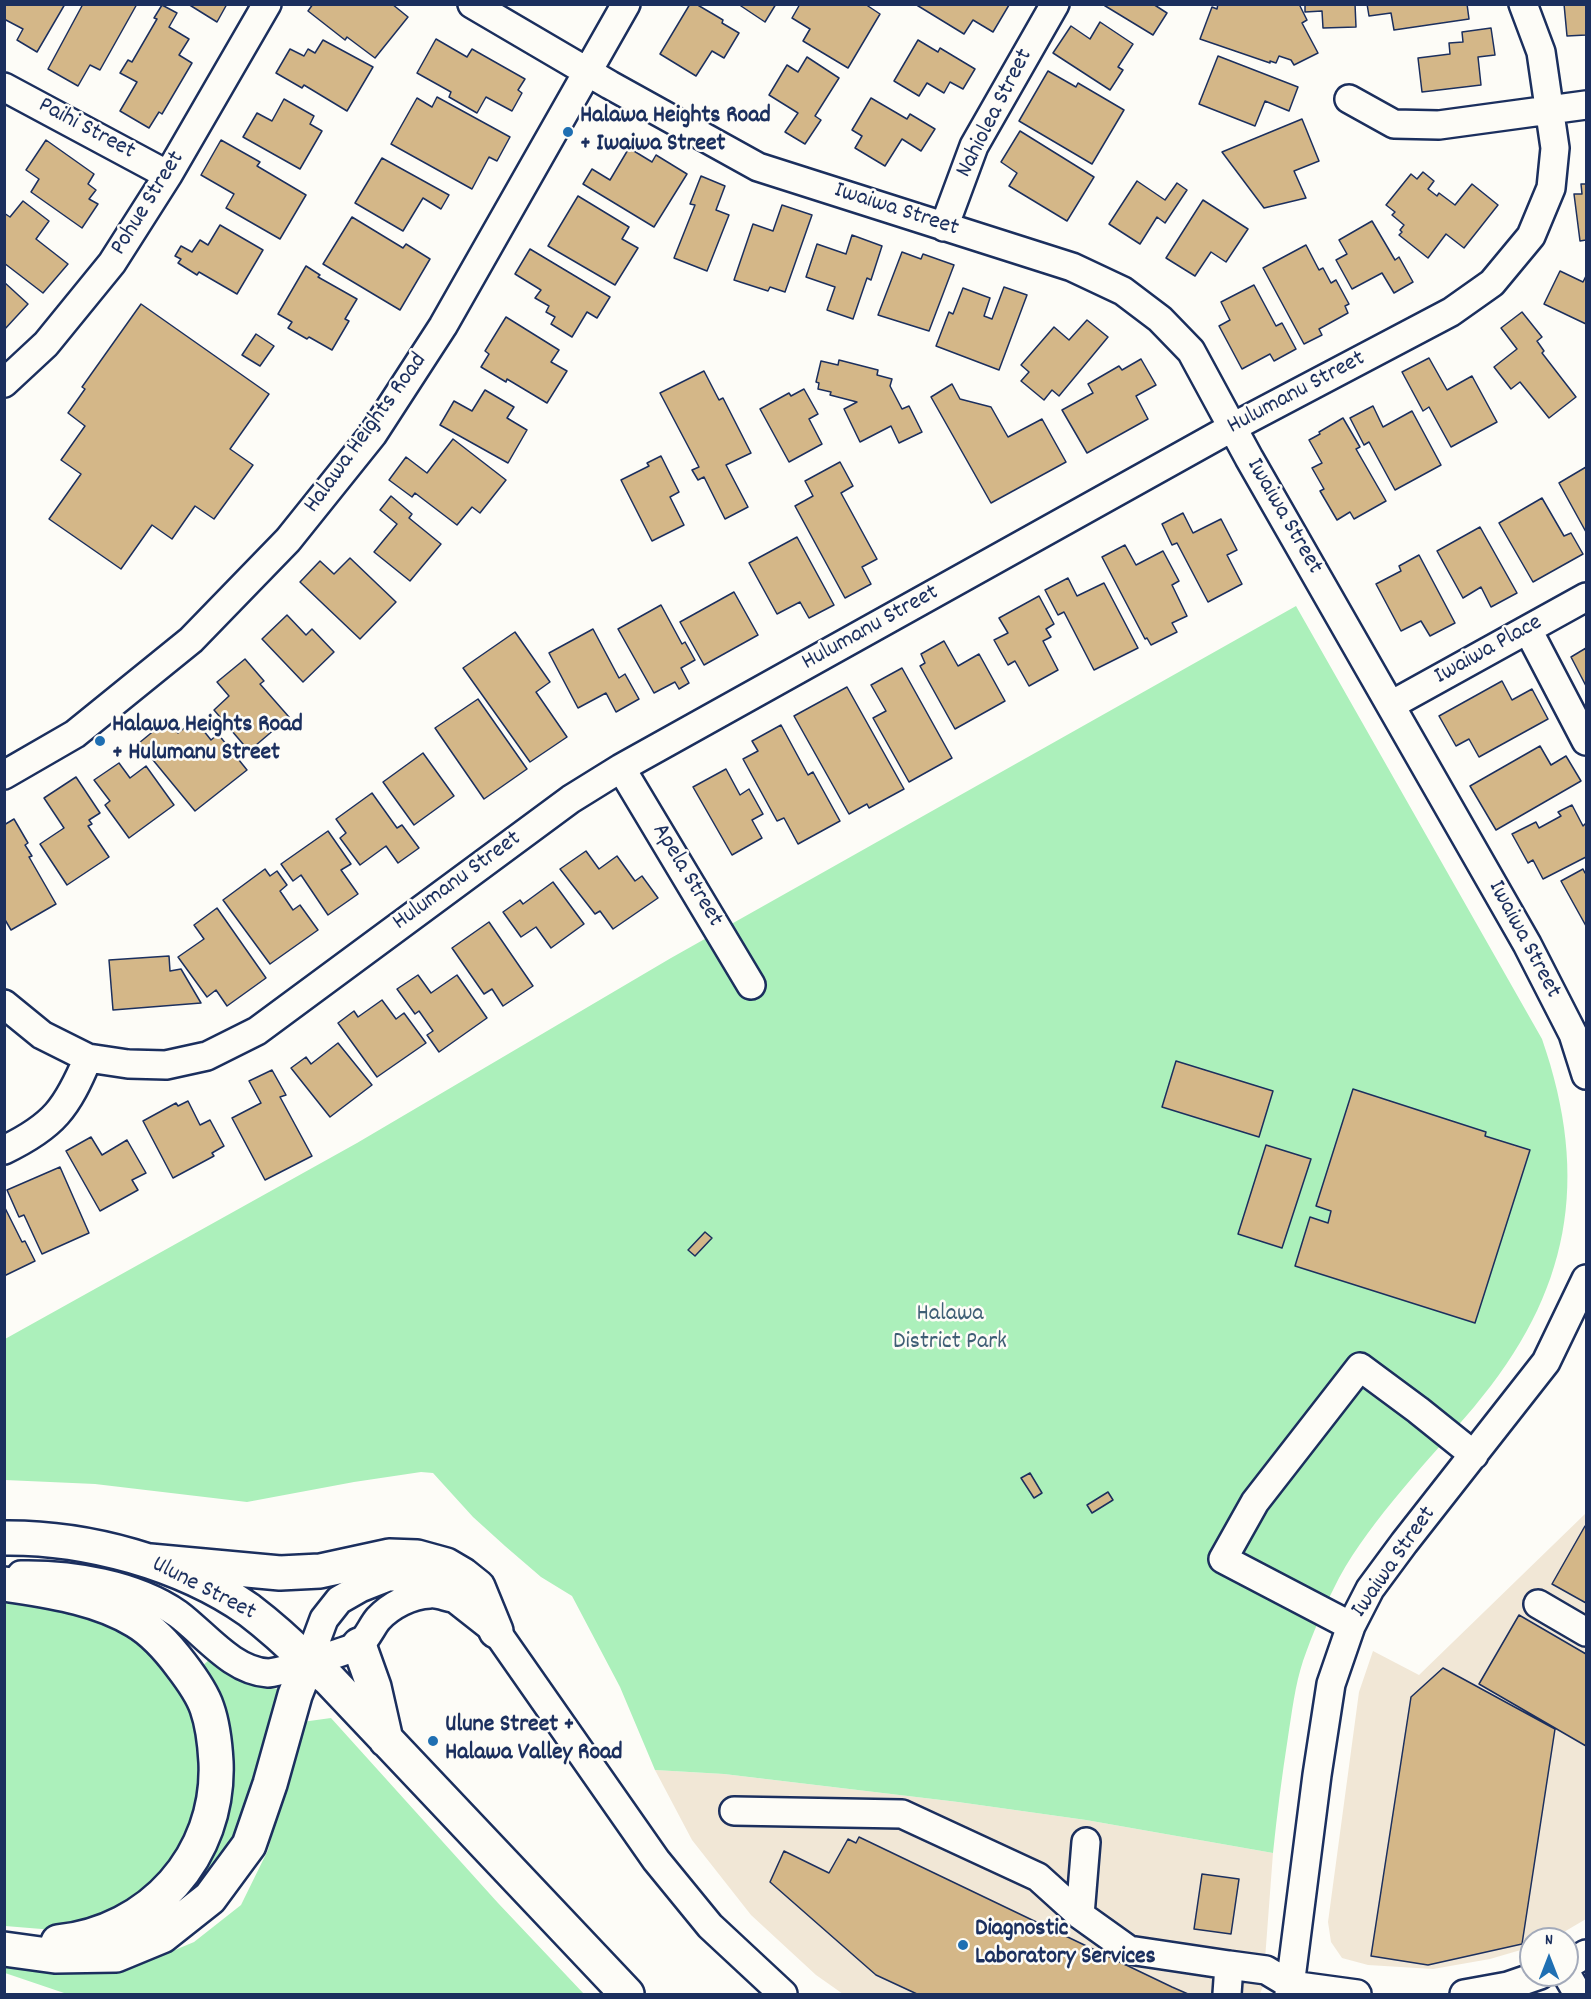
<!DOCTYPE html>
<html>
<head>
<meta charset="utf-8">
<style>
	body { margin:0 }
	#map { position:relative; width:1591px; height:1999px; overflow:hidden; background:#fdfcf7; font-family:Dekko,sans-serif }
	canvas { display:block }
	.frame { position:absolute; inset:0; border:6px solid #1b2f5e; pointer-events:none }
	.north { position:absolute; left:1519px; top:1927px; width:60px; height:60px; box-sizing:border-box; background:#fdfcf7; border:2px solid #a3aaba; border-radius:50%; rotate:0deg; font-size:16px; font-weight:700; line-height:24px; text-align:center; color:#1b2f5e }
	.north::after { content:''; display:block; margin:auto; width:21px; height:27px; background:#1f6fb2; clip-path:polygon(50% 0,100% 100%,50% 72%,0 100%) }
</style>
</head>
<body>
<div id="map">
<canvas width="1591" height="1999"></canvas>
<div class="frame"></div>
<div class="north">N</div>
</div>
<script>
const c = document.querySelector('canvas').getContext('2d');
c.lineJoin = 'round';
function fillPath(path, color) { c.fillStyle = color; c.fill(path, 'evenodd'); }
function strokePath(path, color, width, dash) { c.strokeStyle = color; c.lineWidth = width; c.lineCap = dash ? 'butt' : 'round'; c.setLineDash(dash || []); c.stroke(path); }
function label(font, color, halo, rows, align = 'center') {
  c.font = font + ' Dekko,sans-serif'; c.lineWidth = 5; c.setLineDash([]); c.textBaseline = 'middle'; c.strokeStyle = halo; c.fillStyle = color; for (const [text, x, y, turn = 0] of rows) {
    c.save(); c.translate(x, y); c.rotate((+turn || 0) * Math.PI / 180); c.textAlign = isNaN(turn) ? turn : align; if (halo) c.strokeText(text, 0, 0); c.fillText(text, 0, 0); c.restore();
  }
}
const built = new Path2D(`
	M1586,1513V1919L1552,1939H1531V1947L1490,1959L1433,1969L1368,1965L1342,1958L1331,1942L1328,1922L1359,1692L1373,1651L1419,1675Z
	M655,1770L724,1774L958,1802L1086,1820L1273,1853L1263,1986L1260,1994H843L816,1975L751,1915L692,1840Z`);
const green = new Path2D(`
	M1296,606L1542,1039C1591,1180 1570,1293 1474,1407C1429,1460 1372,1518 1339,1578C1325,1605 1313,1632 1303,1661C1295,1685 1292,1712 1288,1737C1282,1775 1277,1814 1273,1853L1086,1820L958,1802L724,1774L655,1770L620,1687L572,1596L541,1577L505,1546L473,1517L433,1473L421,1472L354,1482L247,1502L95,1484L5,1480V1339L357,1143L671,958Z
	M4,1597L54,1604L111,1623L148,1647L189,1702L197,1734L201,1767L200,1800L175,1858L126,1908L54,1930L5,1926Z
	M210,1659C237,1682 246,1687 282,1689L245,1822L231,1854L180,1911L174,1901L211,1855L201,1667Z
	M331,1718L498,1903L584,1994H67L5,1973V1958L74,1971L132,1968L194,1942L241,1905L268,1850L302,1722Z`);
const building = new Path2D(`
	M4,4H65L37,52L17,40L23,29L4,19Z
	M83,4H137L100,70L90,65L78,86L48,69Z
	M188,4H227L217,22Z
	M313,4H392L408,17L375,58L347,37L345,40L308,11Z
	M690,4H696L723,20L722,23L739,33L724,58L712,51L696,76L660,54Z
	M738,4H776L765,22Z
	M800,4H865L880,14L848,68L803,41L810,29L792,18Z
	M915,4H1008L1009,5L993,32L973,20L964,34Z
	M1102,4H1153L1167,13L1153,35Z
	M1218,4H1299L1307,20L1302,23L1318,53L1294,65L1291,60L1279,56L1276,63L1270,61V63L1200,39L1212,7L1217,9Z
	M1305,4H1355L1356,27L1323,28L1322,11L1305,12Z
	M1367,4H1467L1469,19L1394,30L1391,13L1369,16Z
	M1564,4H1586V35L1567,36Z
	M162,5L177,13L169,27L189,39L179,55L192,63L162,114L159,112L149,128L120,111L137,82L120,73L128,60L132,62L157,19L154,18Z
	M1100,22L1133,44L1118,67L1123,70L1110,90L1053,53L1071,26L1090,39Z
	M1491,28L1495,55L1478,57L1481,85L1422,92L1418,58L1450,54L1449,43L1463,42L1462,32Z
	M436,39L467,57L472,49L525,79L518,90L522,93L512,111L486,97L477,113L449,97L451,92L417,73Z
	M323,40L373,67L347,111L304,85L302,88L276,73L290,49L304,56L308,49L315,53Z
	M918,40L938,52L940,48L975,69L963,89L950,82L944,93L927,83L919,96L894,81Z
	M1218,56L1298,87L1289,111L1265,101L1255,126L1199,104Z
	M807,57L839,78L815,116L821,120L805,144L785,132L798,113L769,95L787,65L798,72Z
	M1048,71L1076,87L1078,83L1124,110L1092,164L1019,121Z
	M437,97L510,137L497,161L489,157L472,189L391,144L417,98L432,107Z
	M871,98L907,119L910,114L935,129L921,151L902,139L885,166L855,148L862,136L852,130Z
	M284,99L314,116L310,124L322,131L300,169L243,137L257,113L272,121Z
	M1302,119L1319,161L1294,171L1306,198L1264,208L1222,152Z
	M1020,131L1094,177L1067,221L1009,186L1017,173L1001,162Z
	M46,140L94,174L88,184L96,190L89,199L98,204L82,228L31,192L39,179L26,170Z
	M221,140L260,162L257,166L306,195L280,239L226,208L234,194L201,175Z
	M629,148L652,162L656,155L687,174L654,227L583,184L592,169L610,180Z
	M382,158L449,195L441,209L423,198L403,231L355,203Z
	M1423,172L1434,181L1428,189L1437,196L1439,193L1455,205L1472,184L1498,205L1464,248L1446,234L1428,258L1399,235L1402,232L1400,230L1404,225L1392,215L1395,212L1386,205L1411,174L1417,179Z
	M701,176L725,186L716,210L729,215L707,271L674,258L695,205L690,204Z
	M1137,181L1165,200L1177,183L1187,190L1165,223L1157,217L1140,244L1109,224Z
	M1581,184H1586V240L1580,241L1574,194H1582Z
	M578,196L629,227L622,239L638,248L615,285L548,246Z
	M1203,200L1248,229L1226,262L1211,252L1195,276L1166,258Z
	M23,201L49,221L36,239L68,264L43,293L4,263V213L10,217Z
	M782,205L812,215L785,292L770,287L768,291L734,280L753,224L773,231Z
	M352,217L403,248L406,244L430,259L400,310L323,264Z
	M1372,221L1395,260L1399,257L1413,282L1394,293L1382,273L1352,289L1336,260L1347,254L1339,240Z
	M220,225L263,250L237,294L199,272L197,275L178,263L181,259L175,256L181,246L192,252L200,240L208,245Z
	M852,235L882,246L871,280L867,278L853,319L827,310L835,287L806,277L817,244L846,254Z
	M1306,245L1319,270L1323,268L1331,283L1336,280L1349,304L1345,306L1348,313L1319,329L1322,335L1304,344L1263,268Z
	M530,249L610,297L597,318L587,312L572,337L551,324L555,317L546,312L549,306L535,298L541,290L515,274Z
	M902,252L921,259L923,254L954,265L929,331L878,315Z
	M306,266L320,275L318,277L357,299L345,319L349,321L332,350L309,337L307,339L288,328L292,322L278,314Z
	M1560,271L1583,282L1586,276V324L1544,304Z
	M4,282L28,304L4,330Z
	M1254,285L1276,326L1282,323L1296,349L1274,361L1270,354L1242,369L1219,326L1230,320L1221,302Z
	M1004,287L1027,295L999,370L936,346L949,312L953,314L963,288L990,298L984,316L992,319Z
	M141,304L269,394L230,449L253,465L214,519L195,506L172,539L152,525L121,569L49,519L81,474L61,460L85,426L68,413L85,389L82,387Z
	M1522,312L1542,337L1537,341L1544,351L1542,353L1576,397L1549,418L1520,382L1511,389L1494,367L1517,349L1501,328Z
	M506,317L559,350L551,362L567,371L547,403L507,379L506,382L481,367L489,354L485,351Z
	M1087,320L1108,337L1059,396L1052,390L1044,400L1021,381L1029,372L1021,365L1054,327L1069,340Z
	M256,334L274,346L260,366L242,355Z
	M1429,358L1447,390L1472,376L1497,422L1451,447L1429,407L1423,411L1402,372Z
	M1141,359L1156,385L1136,396L1148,419L1087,453L1062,410L1093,393L1088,384L1119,366L1122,370Z
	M839,360L878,370L877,375L892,379L890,386L902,409L909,406L922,432L899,443L891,426L860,442L844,409L857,402L830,395L831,392L818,389L819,383L816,382L821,361L838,365Z
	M704,371L719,400L723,398L751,453L726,465L748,507L725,519L704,477L698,480L692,470L699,467L660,393Z
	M952,384L960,399L991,407L1008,437L1042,419L1066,462L991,503L931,397Z
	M804,389L818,414L809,419L822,444L789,462L760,409L789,393L791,396Z
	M485,390L514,407L507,418L527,430L508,463L440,425L454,401L472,411Z
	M1373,406L1383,427L1412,411L1441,465L1395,490L1369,442L1364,445L1350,418Z
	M1343,418L1360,447L1356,449L1386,501L1354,519L1350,512L1337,520L1320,491L1324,489L1312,468L1322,463L1309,440L1320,434L1319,432Z
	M453,439L506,480L480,513L472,507L457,525L415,493L412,497L389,480L406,457L427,473Z
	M661,456L679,492L670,497L684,525L652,541L621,480L649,466L647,463Z
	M840,462L853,486L841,493L877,559L862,567L871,584L845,598L795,506L813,496L805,481Z
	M1586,467V532L1559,483Z
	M391,496L412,514L409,518L441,544L410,581L374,552L397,524L380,510Z
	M1542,498L1564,536L1571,533L1583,554L1533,582L1499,523Z
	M1183,513L1193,533L1221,519L1237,550L1227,555L1242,584L1208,602L1177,543L1172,545L1162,524Z
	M1480,527L1517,593L1491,607L1481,587L1463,598L1437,551Z
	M797,537L834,605L809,618L800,602L777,614L749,563Z
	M1125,545L1136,565L1163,551L1179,581L1172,585L1187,616L1172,623L1177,632L1151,645L1147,638L1145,639L1102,557Z
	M1419,555L1455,623L1430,636L1421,621L1401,631L1376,584L1401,571L1399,566Z
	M350,558L396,602L360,639L300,582L320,561L334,574Z
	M1068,578L1077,596L1104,583L1138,648L1094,670L1064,612L1058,615L1045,590Z
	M734,592L758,635L704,665L680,622Z
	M1039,596L1054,624L1046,629L1051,637L1043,641L1058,670L1029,686L1015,661L1008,665L994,640L1008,633L999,618Z
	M661,605L682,644L685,642L695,660L681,668L689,683L679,689L675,682L654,693L618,629Z
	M287,615L306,635L312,629L334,652L303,682L262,639Z
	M593,629L619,678L625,674L639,699L616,712L606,693L578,708L549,653Z
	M515,632L550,682L536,692L567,737L530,762L463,668Z
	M944,641L958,666L979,654L1005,701L955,729L920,666L925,663L921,654Z
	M1586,648V686L1571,657Z
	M245,659L264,681L260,684L289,717L249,751L214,710L229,696L217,682Z
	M902,668L952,758L909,782L873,718L886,711L871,685Z
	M1502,681L1512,700L1532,689L1548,719L1479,757L1469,739L1456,746L1439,716Z
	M847,687L904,789L869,808L867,804L849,814L794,716Z
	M478,699L527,769L484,799L435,728Z
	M167,720L178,733L195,720L211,740L218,734L247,770L195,811L139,743Z
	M781,725L808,775L813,772L840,821L798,844L784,818L777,821L743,759L758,751L752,741Z
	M1540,746L1551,765L1566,756L1581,781L1496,830L1470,786Z
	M423,753L454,796L414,825L383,782Z
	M119,763L130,778L146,766L174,805L129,838L105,805L110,801L94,780Z
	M726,769L740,795L749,789L763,814L752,820L762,838L732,855L693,787Z
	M76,777L100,813L89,820L92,824L88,826L109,857L67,885L40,844L64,828L44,798Z
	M372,793L397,828L402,825L419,848L398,863L386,846L360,865L340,838L346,833L336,819Z
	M1572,805L1583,826L1586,823V857L1543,879L1533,860L1528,863L1512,834L1536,822L1539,828L1561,816L1558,812Z
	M14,819L28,843L25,845L32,856L29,857L56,904L11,930L4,918V825Z
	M328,831L351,864L341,870L358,894L328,915L301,875L293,881L281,864Z
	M586,851L599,869L617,856L635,881L642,876L658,898L613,929L600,911L595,914L560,869Z
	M265,869L270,876L277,871L287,885L280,891L293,910L300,905L318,930L270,964L223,900Z
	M1583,869L1585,873L1586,872V926L1561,881Z
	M553,882L584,924L551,948L536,927L521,937L503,912L520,900L523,904Z
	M217,908L266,978L227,1006L216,990L207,997L178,957L204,939L194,925Z
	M489,922L533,986L503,1006L492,989L484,994L452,948Z
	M169,956L170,971L181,969L201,1003L113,1010L109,960Z
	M418,975L431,993L457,975L487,1018L439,1052L427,1035L433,1031L419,1011L415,1014L397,989Z
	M382,1000L396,1019L404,1013L426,1043L377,1077L338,1023L354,1011L358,1017Z
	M338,1043L372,1085L330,1117L291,1068L306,1057L311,1064Z
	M1176,1061L1273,1091L1259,1137L1162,1107Z
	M272,1070L286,1095L280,1097L312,1156L265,1180L232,1118L261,1103L249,1081Z
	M1353,1089L1486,1132L1485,1136L1530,1150L1475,1323L1295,1266L1310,1217L1328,1223L1331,1211L1316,1206Z
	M188,1101L200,1125L210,1120L224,1146L212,1153L214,1156L173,1178L143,1121L176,1103L178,1106Z
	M91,1137L102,1155L127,1140L146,1173L132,1180L138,1190L100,1211L66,1151Z
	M1266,1145L1311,1159L1282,1248L1238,1234Z
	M60,1167L89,1233L42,1254L24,1215L19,1217L7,1190Z
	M4,1206L22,1242L25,1241L35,1261L4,1276Z
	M705,1232L712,1238L695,1256L688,1250Z
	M1030,1473L1042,1493L1034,1498L1021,1478Z
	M1108,1492L1113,1500L1092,1513L1087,1505Z
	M1585,1526H1586V1603L1552,1584Z
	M1519,1615L1586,1654V1746L1479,1684Z
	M1443,1668L1555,1729L1522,1944L1428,1965L1371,1956L1411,1697Z
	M859,1837L1172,1987L1188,1994H917L876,1975L770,1882L784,1851L829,1873L848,1839L856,1843Z
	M1202,1874L1239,1879L1231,1934L1194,1929Z`);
const minor = new Path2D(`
	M472,4L610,85L758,167L1072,267L1123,291L1160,319L1191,351L1249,458L1527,944L1573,1034L1586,1075
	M4,87L168,175
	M1349,99L1394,124L1439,125L1586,105
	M944,227L974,146L1055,4
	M4,383L46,344L112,263L168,175L267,4
	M1528,630L1586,741
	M1391,705L1586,597
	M621,768L751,985
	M4,775L75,734L191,640L288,540L373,434L443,326L626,4
	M4,1004L42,1035L88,1058L128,1064L166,1065L207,1056L257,1031L571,799L621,768L1233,427L1451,312L1492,283L1531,236L1551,188L1555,148L1541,52L1523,4
	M4,1150C54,1126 67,1108 88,1058
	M21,1575C71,1574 135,1584 178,1614C205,1634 232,1671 268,1673C277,1673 351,1650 359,1645C367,1639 372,1626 378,1619C391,1605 411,1595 430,1594C437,1593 446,1597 452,1598
	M1538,1604L1586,1632
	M1351,1626L1223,1559L1255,1502L1360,1367L1418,1410L1474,1455
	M308,1662L324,1619L339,1600L360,1588L388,1577H414L435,1583L496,1631L656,1860L710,1926L783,1994
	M734,1811L902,1814L1038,1877L1080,1915L1129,1950L1229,1965
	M1080,1915L1086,1842
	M1567,1965L1586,1954
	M1567,1975L1578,1994
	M1227,1994L1229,1965L1266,1970L1291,1985L1357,1994
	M1289,1994L1317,1775L1331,1684L1351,1626L1370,1589L1404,1543L1546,1362L1586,1279
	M1464,1994L1508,1986L1540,1975`);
const major = new Path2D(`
	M4,1538C86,1537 182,1563 249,1610C270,1626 289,1643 308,1662
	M150,1561L280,1573L320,1571L389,1556L417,1557L446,1565L463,1575L478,1587L496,1631`);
const highway = new Path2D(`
	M4,1584C48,1591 97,1597 136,1621C153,1631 169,1649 181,1665C191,1678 202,1693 207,1708C213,1725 215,1744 216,1762C220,1856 151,1932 58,1942
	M359,1645L374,1687L386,1740
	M4,1949L55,1956L116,1955L162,1936L210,1898L249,1845L270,1784L295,1695L308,1662L329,1679L627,1994`);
const markers = [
	[568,132,6,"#1f6fb2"],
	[100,741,6,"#1f6fb2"],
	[433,1741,6,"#1f6fb2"],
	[963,1945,6,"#1f6fb2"]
];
const streetNames = [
	["Nahiolea Street",996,114,-63],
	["Paihi Street",86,130,28],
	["Pohue Street",149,204,-58],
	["Iwaiwa Street",896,211,18],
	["Hulumanu Street",1297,394,-28],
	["Halawa Heights Road",367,434,-54],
	["Iwaiwa Street",1283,517,60],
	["Hulumanu Street",871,629,-29],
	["Iwaiwa Place",1489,651,-29],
	["Apela Street",686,876,59],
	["Hulumanu Street",458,882,-36],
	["Iwaiwa Street",1523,940,62],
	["Iwaiwa Street",1395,1563,-55],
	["Ulune Street",203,1590,27]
];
const poiNames = [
	["Halawa Heights Road",580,118],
	["+ Iwaiwa Street",580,146],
	["Halawa Heights Road",112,727],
	["+ Hulumanu Street",112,755],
	["Ulune Street +",445,1727],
	["Halawa Valley Road",445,1755],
	["Diagnostic",975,1931],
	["Laboratory Services",975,1959]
];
const parkNames = [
	["Halawa",950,1316],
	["District Park",950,1344]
];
fillPath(built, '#f1e7d6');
fillPath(green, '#acf0bb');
fillPath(building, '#d4b788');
strokePath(building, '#1b2f5e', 1.5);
strokePath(minor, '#1b2f5e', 32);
strokePath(major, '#1b2f5e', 38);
strokePath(highway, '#1b2f5e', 38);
strokePath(minor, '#fdfcf7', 27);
strokePath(major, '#fdfcf7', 33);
strokePath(highway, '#fdfcf7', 33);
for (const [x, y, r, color] of markers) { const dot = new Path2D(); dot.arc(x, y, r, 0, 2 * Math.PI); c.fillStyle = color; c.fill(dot); strokePath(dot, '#fdfcf7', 2); }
label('24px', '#1b2f5e', '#fdfcf7', streetNames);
label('bold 24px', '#1b2f5e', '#fdfcf7', poiNames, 'left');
label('24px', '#3f5f75', '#fdfcf7', parkNames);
</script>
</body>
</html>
